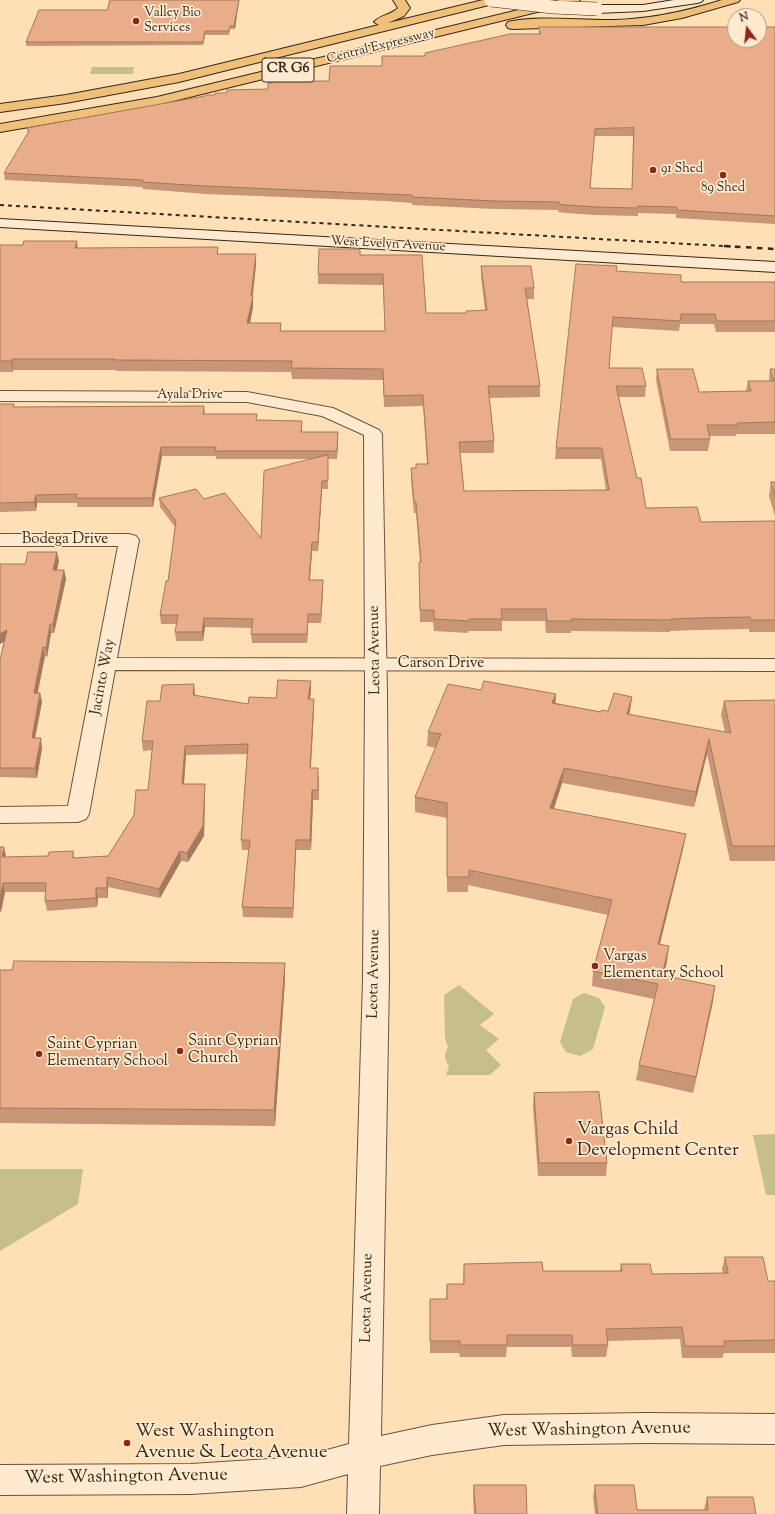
<!DOCTYPE html>
<html>
<head>
<meta charset="utf-8">
<style>
	body { margin:0 }
	#map { position:relative; width:775px; height:1514px; overflow:hidden; background:#ffdfb5; font-family:"Sorts Mill Goudy",serif }
	canvas { display:block }
	.north { position:absolute; left:727px; top:8px; width:40px; height:40px; box-sizing:border-box; background:#ffeacf; border:1px solid #ad9c87; border-radius:50%; rotate:345deg; font-size:11px; font-weight:700; line-height:16px; text-align:center; color:#32281b }
	.north::after { content:''; display:block; margin:auto; width:14px; height:18px; background:#8f2418; clip-path:polygon(50% 0,100% 100%,50% 72%,0 100%) }
</style>
</head>
<body>
<div id="map">
<canvas width="775" height="1514"></canvas>
<div class="north">N</div>
</div>
<script>
const c = document.querySelector('canvas').getContext('2d');
c.lineJoin = 'round';
function fillPath(path, color) { c.fillStyle = color; c.fill(path, 'evenodd'); }
function strokePath(path, color, width, dash) { c.strokeStyle = color; c.lineWidth = width; c.lineCap = dash ? 'butt' : 'round'; c.setLineDash(dash || []); c.stroke(path); }
function label(font, color, halo, rows, align = 'center') {
  c.font = font + ' "Sorts Mill Goudy",serif'; c.lineWidth = 3.5; c.setLineDash([]); c.textBaseline = 'middle'; c.strokeStyle = halo; c.fillStyle = color; for (const [text, x, y, turn = 0] of rows) {
    c.save(); c.translate(x, y); c.rotate((+turn || 0) * Math.PI / 180); c.textAlign = isNaN(turn) ? turn : align; if (halo) c.strokeText(text, 0, 0); c.fillText(text, 0, 0); c.restore();
  }
}
const green = new Path2D(`
	M92,67H134L133,74H90Z
	M459,985L494,1014L480,1025L499,1039L486,1050L501,1065L490,1075H446L449,1066C444,1059 444,1054 448,1047L445,1038L444,995Z
	M584,993L599,998L605,1007L593,1049L580,1056L566,1052L560,1042L573,999Z
	M775,1134V1195H766L753,1135Z
	M0,1169H83L78,1204L0,1251Z`);
const minor = new Path2D(`
	M0,391L247,392L333,408L379,430L382,434L379,438L373,439L322,416L247,402L0,401Z
	M0,534H129L136,536L139,540L117,658L775,659V671L115,670L89,814L86,819L78,822L0,823V807L68,806L118,546H0Z`);
const tertiary = new Path2D(`
	M373,429L379,430L382,434L387,693L389,979L381,1436L432,1425L504,1415L647,1413L775,1414V1444L647,1443L504,1445L432,1455L380,1466L379,1514H347L348,1474L301,1487L191,1494L0,1495V1465L191,1464L301,1457L349,1444L363,979L365,693L364,434L367,430Z`);
const secondary = new Path2D(`
	M674,0H703L701,2L697,3L643,11L597,13L593,11L591,9L593,7L597,5H643Z
	M0,219L775,262V272L0,227Z`);
const trunk = new Path2D(`
	M393,0H405L410,8L404,16L388,23L483,0H503L501,2L179,82L66,103L0,112V104L66,95L179,74L379,25L374,22C380,15 391,15 398,8Z
	M560,0H580L578,2L574,3L157,105L0,132V124L157,97Z
	M722,0H740L738,2L682,18L643,25L512,29L508,28L506,25L508,22C538,15 583,21 614,20C651,19 687,11 722,0Z`);
const railFar1 = new Path2D(`
	M0,205L741,247`);
const rail = new Path2D(`
	M724,246L775,249`);
const secondaryBridge = new Path2D(`
	M491,0L553,7L597,9`);
const wall = new Path2D(`
	M110,0H239L235,29H230L229,35H205L203,45L26,46V42L107,10Z
	M539,27H775V224L676,218V214L638,213V216L595,215L566,213L558,212L559,210L495,209L412,205V203L385,201L206,194L143,189L142,187L5,180L4,173L28,134L27,128L226,93L268,89L329,81L382,66L425,56L539,34ZM594,136H633L632,189L590,188Z
	M0,245L78,248L219,254L256,265L253,296V307L250,323H281V331H385L383,285L318,284V274L360,255H422L426,313H466L485,310L481,277V266L534,288V299H527L540,386V397L489,398L494,441V453H460L464,491L606,490L601,459H555L556,448L616,271L681,282H775V332H716L714,324H680L679,331L612,327L609,368L646,386L645,397H619L637,478L646,508L701,522L775,521V632H749V629L697,630L670,631V632L571,631V633H546L545,621H502V631H468V633L434,631L433,622H420L419,573L420,562L416,513H414L411,480V468H416V464H427L423,406L384,407L383,380L292,379L291,372L116,371V370H13V372H0Z
	M657,369L699,392L746,391L748,381H769V380L770,369H775V434H736V436H709L710,439L708,451H670L656,380Z
	M0,404H14V407L204,406L205,414L257,420L302,421V432H338L337,459H328V489H322L318,551H312L310,580L323,589L321,623H308L307,643H252L251,634L252,628L205,627L203,641H176L175,632L177,624H161L160,615L168,581L175,527L160,507L159,498L204,499L261,538L310,459H216V456H162L153,507H77V503H37L36,511L0,512Z
	M771,482H775V516L769,496Z
	M59,561L57,570H64L66,579L54,633H51L47,657L45,656L37,693H40L42,702L35,738L42,748L37,778L0,777V660L4,641L0,644V564H25Z
	M311,690L310,699H314V708L311,768L319,777V800H313L311,850H296L293,918L243,917L242,907L249,850H242L241,840L247,754L186,755L184,784L205,793L204,836L188,862L181,861L160,898L108,887V898H98L97,907L47,911L45,901L46,892H5L1,912H0V847L6,857L48,856L73,851L74,858L108,856L134,815L148,790L152,750L143,751L142,741L160,701L195,695L248,704Z
	M556,694L555,703L601,712L608,711L632,697L629,714L725,732L721,715L724,701L775,700V861H730L707,754L694,807L562,783L554,809L686,834L683,849L660,944L667,961L664,975L713,1001L693,1093L636,1080L639,1065L654,999L592,986L593,971L608,915L468,885V892H447V818L415,812V797L436,748L427,746L428,732Z
	M285,963V979L275,1126L0,1123V970Z
	M534,1093L607,1163L606,1176H538L533,1107Z
	M725,1257L775,1340V1353H724L722,1358H682L680,1339L608,1341V1345L606,1357H572L571,1347H507L506,1357H460L459,1353H430V1299H446L447,1284H463L464,1264L543,1271H620L621,1264L652,1274L723,1273L722,1269Z
	M474,1485L527,1514H474L473,1497Z
	M595,1485L637,1510H704L707,1497L756,1514H595L593,1497Z`);
const shadedWall = new Path2D(`
	M239,0L235,29L234,26Z
	M205,31V35L203,45V42Z
	M77,241L78,251L75,248Z
	M256,254V265L252,297L253,296V307L248,334L247,323Z
	M12,359L13,370V372L11,361Z
	M338,432V440L337,459V451Z
	M161,447L162,456L153,507L152,498Z
	M322,481V489L318,551V542Z
	M36,495L37,503L36,511L34,502Z
	M312,542V551L309,589V580Z
	M57,552L59,561L55,579L53,570Z
	M64,570L66,579L54,633L53,624Z
	M323,580V589L321,623V614Z
	M308,614V623L307,643V634Z
	M204,618L205,627L203,641L202,632Z
	M50,624L51,633L47,657L46,648Z
	M7,630L9,639L0,644V634Z
	M43,647L45,656L36,702L34,693Z
	M311,681V690L309,708L308,699Z
	M194,684L195,694L194,704L193,695Z
	M40,693L42,702L33,748L32,738Z
	M556,694L555,708L552,703Z
	M632,697L630,711L625,729L627,714Z
	M314,699V708L310,777V768Z
	M41,738L42,748L37,778L35,768Z
	M709,739L707,754L694,807L696,792Z
	M185,746L186,755L183,794L182,784Z
	M564,768L562,783L549,823L550,808Z
	M205,784V793L204,836L188,862L187,853Z
	M312,790L313,800L311,850L310,840Z
	M686,834L683,849L656,959L658,944Z
	M296,840V850L293,918V908Z
	M4,847L6,856L2,857Z
	M180,851L181,861L160,898L159,889Z
	M107,877L108,887V898L107,888Z
	M3,883L5,892L1,912L0,906V898Z
	M96,888L98,898L97,907L96,898Z
	M669,946L667,961L660,990L662,975Z
	M285,963V979L275,1126L274,1110Z
	M715,986L713,1001L693,1093L696,1077Z`);
const building = new Path2D(`
	M110,0H239L234,26H230L229,31H205L203,42H26L39,10H107Z
	M539,27H735V40H759V27H775V216L677,210V207L638,206V208L596,207L566,205L559,204V202L495,201L412,197V195L385,194L205,186L142,182L143,180L4,173L29,131L27,128L205,96L206,95H215V93H226L227,90L268,89V83H272V81H329L330,66H382V56H425V53L510,34H540ZM634,128L632,189L590,188L595,129Z
	M24,241H77L75,248L218,247L217,254H256L251,296H253L247,323H281L280,331H385L383,274H318L319,249H360V255H422L426,313H466V311L487,310L481,266H531L534,288H525L540,386H488L494,441L459,442L464,491L609,490L602,448H556L576,264L617,266L616,271L681,275V282H775V321H717L715,314H681L680,321L613,317L609,368H642L646,386H616L637,478H641L646,508L697,507L701,522L775,521V620H751L750,617L699,618L671,619L672,620L571,619L572,621H547L546,609H501L502,619H469V621L434,619V610H420L419,562H421L416,502H414L411,468H416V464H428L423,395L384,396L383,369L291,368L292,361L115,360V359H12L11,361H0V245H23Z
	M657,369H693L699,392L751,391L748,381H774L770,369H775V422L737,423L738,425H707L710,439H671Z
	M0,404H14L13,407L204,406L203,414H257L256,420L302,421L301,432H338L337,451H215L216,447H161L152,498H76L77,494L36,495L34,502L0,503Z
	M328,455V480L322,481L318,542H312L309,580H323L321,614H308L307,634H251L253,619L204,618L202,632H175L178,615H160L166,581H168L176,521L159,498L196,489L204,499L225,493L261,538L264,471Z
	M771,482H775V494Z
	M28,552H57L53,570H64L53,624H50L46,648L43,647L34,693H40L32,738H41L35,768H0V660L7,630L0,634V564H25Z
	M278,680L311,681L308,699H314L310,768H318V790H312L310,840H296L293,908L242,907L250,840H241L248,744L185,746L182,784H205L203,826L187,853L180,851L159,889L107,877V888H96V898L45,901L46,883H3L0,898V847H4L2,857L48,856L49,852L73,851V858L108,856L134,815L136,790H148L153,741H142L147,701H160L162,685L194,684L193,695L248,704L249,697L276,698Z
	M484,681L556,694L552,703L601,712L602,710L608,711L614,693L632,697L627,714L731,733L724,701L775,700V846H732L709,739L696,792L564,768L550,808L686,834L658,944L669,946L662,975L715,986L696,1077L639,1065L658,984L593,971L612,900L469,870V877H447V803L415,797L441,734L428,732L448,684L481,690Z
	M14,961L285,963L274,1110L0,1108V970H12Z
	M599,1092L607,1163H539L534,1093Z
	M725,1257H763L768,1281H775V1340L724,1341L725,1346H685L682,1327L606,1329L608,1345H573L572,1335H507V1345H460V1341H430V1299H447V1284H464V1264L542,1262L543,1271H622L621,1264H650L652,1274L728,1273Z
	M474,1485H526L527,1514H476Z
	M595,1485H634L637,1510H708L707,1497H753L756,1514H598Z`);
const markers = [
	[136,21,4,"#8f2418"],
	[653,170,4,"#8f2418"],
	[723,175,4,"#8f2418"],
	[595,966,4,"#8f2418"],
	[180,1051,4,"#8f2418"],
	[39,1054,4,"#8f2418"],
	[569,1141,4,"#8f2418"],
	[127,1443,4,"#8f2418"]
];
const farPoinames = [
	["Valley Bio",144,14],
	["Services",144,29],
	["91 Shed",661,170],
	["89 Shed",723,189,"center"]
];
const farStreetnames = [
	["Central Expressway",381,47,-14],
	["West Evelyn Avenue",388,245,3],
	["Ayala Drive",190,396]
];
const shields = [
	[288,70,52]
];
const shieldNames = [
	["CR G6",288,70]
];
const streetNames = [
	["Bodega Drive",65,540],
	["Leota Avenue",376,650,-91],
	["Carson Drive",441,664],
	["Jacinto Way",104,677,-79],
	["Leota Avenue",375,974,-89],
	["Leota Avenue",368,1298,-89]
];
const poiNames = [
	["Vargas",603,957],
	["Elementary School",603,974],
	["Saint Cyprian",188,1042],
	["Church",188,1059],
	["Saint Cyprian",47,1045],
	["Elementary School",47,1062]
];
const nearPoinames = [
	["Vargas Child",577,1131],
	["Development Center",577,1152],
	["West Washington",135,1433],
	["Avenue & Leota Avenue",135,1454]
];
const nearStreetnames = [
	["West Washington Avenue",589,1431,-1],
	["West Washington Avenue",126,1478,-1]
];
fillPath(green, '#c5c08a');
strokePath(minor, '#655642', 2);
strokePath(tertiary, '#655642', 2);
strokePath(secondary, '#32281b', 2);
strokePath(trunk, '#32281b', 2);
fillPath(minor, '#ffeacf');
fillPath(tertiary, '#ffeacf');
fillPath(secondary, '#ffeacf');
fillPath(trunk, '#f0c07a');
strokePath(railFar1, '#32281b', 2, [4, 4]);
strokePath(rail, '#32281b', 2.5, [5.5, 5.5]);
strokePath(secondaryBridge, '#32281b', 14, []);
strokePath(secondaryBridge, '#ffeacf', 13);
fillPath(wall, '#c89576');
fillPath(shadedWall, '#a37960');
fillPath(building, '#e9ad89');
strokePath(building, '#a37960', 1);
for (const [x, y, r, color] of markers) { const dot = new Path2D(); dot.arc(x, y, r, 0, 2 * Math.PI); c.fillStyle = color; c.fill(dot); strokePath(dot, '#ffeacf', 1.5); }
label('13px', '#32281b', '#ffeacf', farPoinames, 'left');
label('13px', '#32281b', '#ffeacf', farStreetnames);
for (const [x, y, w] of shields) { const box = new Path2D(); box.roundRect(x - w / 2, y - 12, w, 24, 3); c.fillStyle = '#ffeacf'; c.fill(box); strokePath(box, '#32281b', 1); }
label('bold 14px', '#32281b', null, shieldNames);
label('15px', '#32281b', '#ffeacf', streetNames);
label('15px', '#32281b', '#ffeacf', poiNames, 'left');
label('18px', '#32281b', '#ffeacf', nearPoinames, 'left');
label('18px', '#32281b', '#ffeacf', nearStreetnames);
</script>
</body>
</html>
